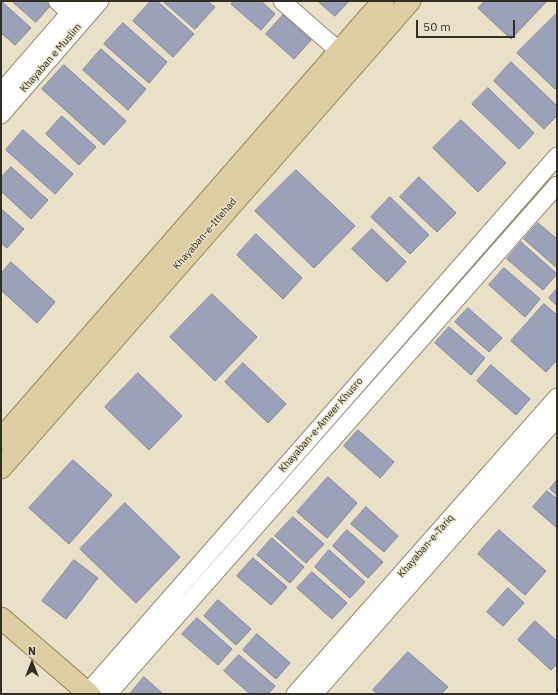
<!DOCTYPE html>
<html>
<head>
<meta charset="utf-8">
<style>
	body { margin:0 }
	#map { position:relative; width:558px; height:695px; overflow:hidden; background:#e8e1c7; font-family:"IBM Plex Sans",sans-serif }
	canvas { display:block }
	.frame { position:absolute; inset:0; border:2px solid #312e24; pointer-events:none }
	.north { position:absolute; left:12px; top:643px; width:40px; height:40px; -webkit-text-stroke:3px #e8e1c7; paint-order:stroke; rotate:0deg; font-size:11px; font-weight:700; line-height:16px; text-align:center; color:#312e24 }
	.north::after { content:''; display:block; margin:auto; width:14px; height:18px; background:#312e24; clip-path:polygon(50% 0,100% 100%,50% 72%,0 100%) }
	.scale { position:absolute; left:416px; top:20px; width:99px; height:18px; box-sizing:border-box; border:2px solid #312e24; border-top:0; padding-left:5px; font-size:12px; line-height:14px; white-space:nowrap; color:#312e24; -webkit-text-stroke:3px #e8e1c7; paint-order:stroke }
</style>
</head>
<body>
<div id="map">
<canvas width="558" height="695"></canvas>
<div class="frame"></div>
<div class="north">N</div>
<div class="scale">50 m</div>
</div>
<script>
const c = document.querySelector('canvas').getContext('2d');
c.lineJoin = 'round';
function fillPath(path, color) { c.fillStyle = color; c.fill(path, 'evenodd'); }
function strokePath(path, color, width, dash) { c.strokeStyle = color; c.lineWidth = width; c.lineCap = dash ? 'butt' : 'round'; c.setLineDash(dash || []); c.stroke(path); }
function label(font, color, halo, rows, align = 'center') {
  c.font = font + ' "IBM Plex Sans",sans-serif'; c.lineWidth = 3; c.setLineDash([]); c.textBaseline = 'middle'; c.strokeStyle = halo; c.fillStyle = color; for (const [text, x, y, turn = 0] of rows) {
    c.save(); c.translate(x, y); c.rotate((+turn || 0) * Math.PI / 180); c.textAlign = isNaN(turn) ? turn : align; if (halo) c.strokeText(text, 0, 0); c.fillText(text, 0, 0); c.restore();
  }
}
const building = new Path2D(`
	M1,1L31,28L15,45L1,33Z
	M12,1H45L50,6L36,22Z
	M151,1H157L194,34L173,57L133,21Z
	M163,1H207L215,7L195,29Z
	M234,1H261L275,14L261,30L231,4Z
	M318,1H349L335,16Z
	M485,1H547L511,39L478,8Z
	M557,13V87L555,89L517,53Z
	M283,15L311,40L294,59L266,34Z
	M123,23L167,62L149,83L104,44Z
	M101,49L146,89L128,110L83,70Z
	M511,62L557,106V116L544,129L494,81Z
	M64,65L126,121L104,145L42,89Z
	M488,88L534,133L519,149L472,104Z
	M62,116L96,147L79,165L46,134Z
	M461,120L506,163L478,192L433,148Z
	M23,130L73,174L55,194L6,150Z
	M11,167L48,200L31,219L1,191V178Z
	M296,170L355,226L314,268L255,211Z
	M419,177L456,213L437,232L400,197Z
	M390,197L429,235L410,254L371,217Z
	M1,209L24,229L7,248L1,243Z
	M538,223L557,239V268L524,239Z
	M372,229L406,262L387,282L352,249Z
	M256,234L302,278L283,299L237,255Z
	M521,242L557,274L543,290L507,259Z
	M11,262L55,302L37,323L1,290V274Z
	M504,268L540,299L525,317L489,285Z
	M557,289V306L549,298Z
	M212,294L257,337L215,381L170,337Z
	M544,304L557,315V360L546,372L511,341Z
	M468,308L502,338L489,352L455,322Z
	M449,327L485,358L471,375L435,343Z
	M243,363L286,404L268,423L225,382Z
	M491,365L530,399L516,415L477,381Z
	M138,373L182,416L149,450L105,407Z
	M358,430L394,462L380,478L344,446Z
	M73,460L112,495L69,544L29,508Z
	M328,477L357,503L327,538L297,512Z
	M557,480V495L550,489Z
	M547,491L557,499V528L533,507Z
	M125,503L180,557L136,603L80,549Z
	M366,507L398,536L384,552L351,524Z
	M293,517L324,544L306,563L275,536Z
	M347,530L383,562L368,578L333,546Z
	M499,530L546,571L525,595L478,554Z
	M272,538L304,567L290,583L257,555Z
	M329,550L365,582L350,598L315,567Z
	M253,558L287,587L271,605L237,576Z
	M74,560L98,578L66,619L42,601Z
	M312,572L347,603L332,619L297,588Z
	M508,588L524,603L503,626L487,612Z
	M218,600L251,629L236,645L204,616Z
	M197,618L232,649L218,665L182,634Z
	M535,621L557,641V664L551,670L518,640Z
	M257,634L290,663L276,679L243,650Z
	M408,652L448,687L441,694H378L373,690Z
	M239,655L275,686L268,694H250L224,671Z
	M144,677L163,694H130Z`);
const minor = new Path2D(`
	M57,1L70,13
	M282,1L339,51
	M1,92L80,1
	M1,115L100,1
	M86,694L557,156
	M108,694L557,185
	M295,694L557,397
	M314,694L557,418`);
const major = new Path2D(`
	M1,439L383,1
	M1,468L410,1
	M1,618L89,694`);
const streetNames = [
	["Khayaban e Muslim",51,58,-49],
	["Khayaban-e-Ittehad",205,234,-49],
	["Khayaban-e-Ameer Khusro",321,425,-49],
	["Khayaban-e-Tariq",426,546,-49]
];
fillPath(building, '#9ba1b9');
strokePath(building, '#7d839a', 1);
strokePath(minor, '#918a72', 19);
strokePath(major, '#91814c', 23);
strokePath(minor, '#fff', 17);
strokePath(major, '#dccea1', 21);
label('10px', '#312e24', '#e8e1c7', streetNames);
</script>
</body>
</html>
